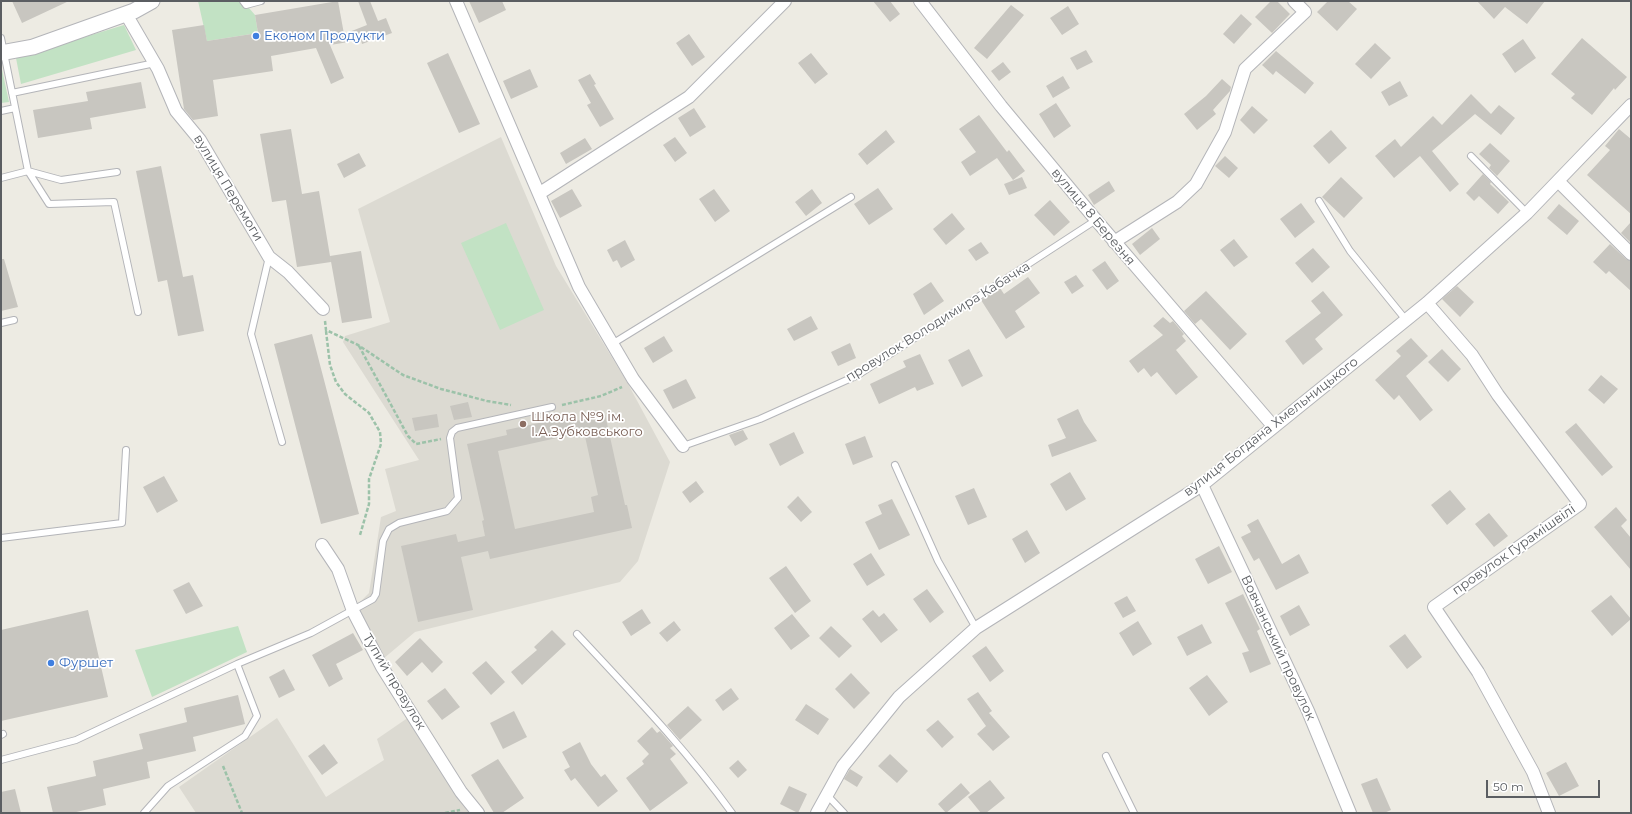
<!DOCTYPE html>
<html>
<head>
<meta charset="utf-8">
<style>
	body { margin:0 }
	#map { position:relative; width:1632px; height:814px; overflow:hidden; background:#edebe3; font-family:Montserrat,sans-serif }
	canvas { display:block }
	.frame { position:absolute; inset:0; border:2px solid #5b5e62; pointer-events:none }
	.scale { position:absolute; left:1486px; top:780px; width:114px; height:18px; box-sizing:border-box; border:2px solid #5b5e62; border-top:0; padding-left:5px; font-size:12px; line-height:14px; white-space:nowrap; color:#5b5e62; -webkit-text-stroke:3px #fff; paint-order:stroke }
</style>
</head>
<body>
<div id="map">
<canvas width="1632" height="814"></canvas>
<div class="frame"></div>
<div class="scale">50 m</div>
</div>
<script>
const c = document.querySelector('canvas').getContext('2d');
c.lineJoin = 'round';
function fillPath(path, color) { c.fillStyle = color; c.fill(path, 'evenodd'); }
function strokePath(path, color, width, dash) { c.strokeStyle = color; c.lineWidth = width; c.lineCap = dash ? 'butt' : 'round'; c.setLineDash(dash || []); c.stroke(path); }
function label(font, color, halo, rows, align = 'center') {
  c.font = font + ' Montserrat,sans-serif'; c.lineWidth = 3.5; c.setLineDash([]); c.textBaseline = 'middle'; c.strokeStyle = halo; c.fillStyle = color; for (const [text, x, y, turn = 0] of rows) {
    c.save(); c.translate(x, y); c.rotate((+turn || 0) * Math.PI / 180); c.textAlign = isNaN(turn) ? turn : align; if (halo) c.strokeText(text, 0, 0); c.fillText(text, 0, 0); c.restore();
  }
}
const education = new Path2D(`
	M501,137L556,266L627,382L670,462L638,561L620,582L415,632L383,659L357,605L369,593L381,517L396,511L385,469L419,460L343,342L345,336L390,322L358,209Z
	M409,717L469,813H196L179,787L277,718L326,797L384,760L377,739Z`);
const green = new Path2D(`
	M198,1H243L255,15L258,33L207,41Z
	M124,25L136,50L21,84L16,58Z
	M1,65L9,102L1,103Z
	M506,223L544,310L500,330L461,243Z
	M238,626L247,652L152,697L135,650Z`);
const building = new Path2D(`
	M12,1H69L22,23Z
	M338,1L344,34L367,25L358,1H370L378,21L386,18L392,33L362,44L361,40L330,45L344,78L331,84L316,48L271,56L273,71L213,80L218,116L193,120L184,109L172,30L204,25L207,41L258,33L255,15Z
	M469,1H502L506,10L479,23Z
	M873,1H890L900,14L890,22Z
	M1271,1H1277L1290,14L1272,33L1255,17Z
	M1328,1H1348L1357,9L1337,31L1317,12Z
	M1477,1H1545L1527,24L1505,7L1494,19Z
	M1011,5L1024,15L987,59L974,48Z
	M1068,6L1079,24L1062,35L1050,18Z
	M1241,14L1252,24L1234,44L1223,34Z
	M689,34L705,57L692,66L676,43Z
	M1582,38L1627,77L1615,90L1614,88L1592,115L1571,98L1575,94L1551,74Z
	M1523,39L1536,58L1515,73L1502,54Z
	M1375,43L1391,58L1371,79L1355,64Z
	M1086,50L1093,62L1077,70L1070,58Z
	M1276,51L1314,83L1305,94L1276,71L1273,75L1262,65Z
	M448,53L480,124L459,133L427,63Z
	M811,53L828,74L815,84L798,63Z
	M1003,62L1011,72L999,81L991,71Z
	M530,69L538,87L511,99L503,81Z
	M590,74L596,84L594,85L614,119L600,127L587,105L591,103L578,80Z
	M1063,76L1070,88L1053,98L1046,86Z
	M1222,79L1231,87L1230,91L1213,110L1216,114L1197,130L1184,114L1206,96Z
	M1400,81L1408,96L1389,106L1381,92Z
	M141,82L146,108L90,118L92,129L38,138L33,110L88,101L86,92Z
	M1471,94L1491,114L1499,105L1515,118L1501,135L1475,114L1432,151L1459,184L1450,192L1420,156L1394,178L1375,156L1395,139L1401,147L1433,116L1442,125Z
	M1056,103L1071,126L1054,138L1039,114Z
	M1252,106L1268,120L1254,134L1240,120Z
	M694,108L706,127L690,137L678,118Z
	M979,115L1007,152L1009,150L1025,171L1013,180L997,158L970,176L961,162L976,152L959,129Z
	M291,129L302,194L319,191L331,262L297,267L286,200L272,202L260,134Z
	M1619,129L1631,139V214L1587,175L1610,150L1605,146Z
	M886,130L895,142L867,165L858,154Z
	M1331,130L1347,148L1329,164L1313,146Z
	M675,137L687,153L675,162L663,145Z
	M585,138L592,149L566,164L560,153Z
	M1490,143L1510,161L1497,176L1489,168L1491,165L1479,154Z
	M359,153L366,166L344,178L337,164Z
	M1225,156L1238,168L1229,178L1215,166Z
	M161,166L183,277L193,275L204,331L178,336L167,280L158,282L136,171Z
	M1483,174L1491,182L1490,184L1509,202L1498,214L1479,196L1474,201L1466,193Z
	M1022,177L1027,188L1009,195L1004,184Z
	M1341,177L1363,198L1344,218L1322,197Z
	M1109,181L1115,191L1094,205L1088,195Z
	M878,188L893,209L869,225L854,204Z
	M572,189L582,206L560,218L551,201Z
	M714,189L730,211L715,222L699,199Z
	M812,189L822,203L806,216L795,202Z
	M1050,200L1070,222L1054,236L1034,215Z
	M1301,203L1315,222L1295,238L1280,219Z
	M1559,204L1579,221L1567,235L1547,218Z
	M952,213L965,229L946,245L933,229Z
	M1631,222V243L1621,233Z
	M1152,228L1160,239L1140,255L1132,244Z
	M1234,239L1248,257L1234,267L1220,250Z
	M625,240L635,260L621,268L617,260L613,262L607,250Z
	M981,242L989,253L976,261L968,250Z
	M1610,244L1626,259L1631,261V291L1609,271L1606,274L1593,262Z
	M1313,248L1330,267L1312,283L1295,263Z
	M361,251L372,318L342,323L330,256Z
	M1,259H4L18,307L1,311Z
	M1105,261L1119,281L1107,290L1092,270Z
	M1076,275L1084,286L1072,294L1064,282Z
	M1028,277L1040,293L1015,311L1025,327L1006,339L981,300L1000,288L1004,294Z
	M931,282L944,301L924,315L913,294Z
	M1457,286L1474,302L1460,317L1442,299Z
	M1206,291L1247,334L1230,350L1201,319L1195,324L1184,311Z
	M1323,291L1343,315L1315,339L1323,349L1303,365L1285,341L1321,313L1311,301Z
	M811,316L818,329L794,341L787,329Z
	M1163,317L1170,323L1173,321L1184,334L1182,336L1186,341L1176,350L1198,377L1176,395L1157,372L1151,377L1144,368L1138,373L1129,361L1163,335L1153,326Z
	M312,334L359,514L321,524L274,344Z
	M664,336L673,351L653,363L644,348Z
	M1411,338L1428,356L1406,376L1433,410L1420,421L1399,395L1394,400L1375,380L1401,356L1396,351Z
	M850,343L856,358L838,366L831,352Z
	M969,349L983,376L962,387L948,360Z
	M1442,349L1461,369L1448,382L1428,362Z
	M920,354L934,384L917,391L915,387L879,404L870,384L906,367L903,361Z
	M1601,375L1618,389L1604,404L1588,390Z
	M686,379L696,398L673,409L663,390Z
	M468,402L472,417L454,420L450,406Z
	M1078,409L1084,422L1097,441L1052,457L1048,445L1066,438L1057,419Z
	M437,414L439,427L415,431L412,418Z
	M605,414L625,505H627L632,528L490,559L488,551L461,557L473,610L418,622L401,546L456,534L458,542L485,536L482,521L484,520L467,444L507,435L506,430L567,417L568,423ZM584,432L598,495L591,497L594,512L515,529L498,451Z
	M1576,423L1613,467L1602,476L1565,432Z
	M743,430L748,439L735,446L729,435Z
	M794,432L804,453L780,466L769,444Z
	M865,436L873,457L853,465L845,444Z
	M1070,472L1086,499L1066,511L1050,484Z
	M164,476L178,501L157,513L143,487Z
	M696,481L704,492L690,503L682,492Z
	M974,488L987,517L968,525L955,496Z
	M1450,490L1466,509L1447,525L1431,505Z
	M798,496L812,512L801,522L787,507Z
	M892,499L910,535L879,550L865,522L882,514L878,505Z
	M1616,507L1627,520L1621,526L1631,538V570L1594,527Z
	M1489,513L1508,536L1494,547L1475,524Z
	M1258,519L1282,564L1299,554L1309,573L1276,590L1259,558L1254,561L1241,537L1251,532L1247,525Z
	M1027,530L1040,553L1025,563L1012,539Z
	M1219,546L1232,572L1208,584L1195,559Z
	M871,553L885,575L867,586L853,564Z
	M786,566L811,601L795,613L769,578Z
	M189,582L203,606L186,614L173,590Z
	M927,589L944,612L930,623L913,599Z
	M1243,594L1260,629L1257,631L1271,664L1250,673L1242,653L1249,651L1225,603Z
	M1611,595L1631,619L1612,636L1591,611Z
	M1127,596L1136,611L1123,618L1114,603Z
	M1299,605L1310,625L1290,636L1280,616Z
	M642,609L651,623L631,636L622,622Z
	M88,610L108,697L1,721V630Z
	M873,610L879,617L884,613L898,630L881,643L862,619Z
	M792,614L810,636L791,650L774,628Z
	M674,621L681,630L667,642L659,633Z
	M1138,621L1152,644L1133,656L1119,633Z
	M1202,624L1212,643L1187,656L1177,637Z
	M831,626L852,646L839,658L819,638Z
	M552,630L566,644L522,685L511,672L537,650L534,647Z
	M353,633L363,650L336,664L343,679L329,687L312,655Z
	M1405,634L1422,657L1407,669L1389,646Z
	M420,638L443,662L432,673L422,662L407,676L395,662Z
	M986,646L1004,671L990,682L972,656Z
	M486,661L505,682L491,695L472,673Z
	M284,669L295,690L279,698L269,677Z
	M851,673L870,693L854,709L835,689Z
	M1207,675L1228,702L1209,716L1189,688Z
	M445,688L460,707L442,720L427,701Z
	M731,688L739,699L723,711L715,700Z
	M978,692L992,711L989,713L1010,737L993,751L977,734L986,726L967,699Z
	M238,695L245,724L193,737L196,751L147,762L150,778L103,789L106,805L72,813H53L47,787L96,776L93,761L143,749L139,734L187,722L184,708Z
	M806,704L829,719L818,735L795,720Z
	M688,706L702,720L680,740L667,725Z
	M514,711L527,737L503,749L490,723Z
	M938,720L954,737L942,748L926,730Z
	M652,727L657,733L660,731L673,746L670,748L676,754L670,759L688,783L650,811L626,778L644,764L642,761L649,754L637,741Z
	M580,742L591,764L601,777L605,774L618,791L598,807L575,778L571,781L564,770L570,767L562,752Z
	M324,744L338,763L322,775L308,756Z
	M890,754L908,771L897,783L878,766Z
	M498,759L524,798L502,813H494L471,775Z
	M738,760L747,770L738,778L729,768Z
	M1566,762L1579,786L1559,796L1546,773Z
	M850,769L863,777L857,787L844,779Z
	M1377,778L1391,810L1384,813H1373L1361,784Z
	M990,780L1005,798L986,813H981L968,797Z
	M961,783L970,793L946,813L938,804Z
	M789,786L807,794L798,813L780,804Z
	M15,789L21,813H1V792Z`);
const path = new Path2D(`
	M325,321L326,330L358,345L403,375L441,389L487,401L511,405
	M326,331L330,365L336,382L345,394L369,413L380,432L381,444L369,479V504L360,535
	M359,346L408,436L416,444L441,439
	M562,405L601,396L622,387
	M223,766L242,813
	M445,813L460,810`);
const service = new Path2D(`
	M243,1L246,5L261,1
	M1,38L28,171L1,178
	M12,93L155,63
	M1,111L15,108
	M1471,156L1527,213
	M28,171L49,204L114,202L138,312
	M28,171L61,180L117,172
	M1319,201L1350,251L1406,320
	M269,257L251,334L282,442
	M1,323L14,320
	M612,344L851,197
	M683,446L760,419L858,375L1096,220
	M895,465L938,561L976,628
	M1,538L122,523L126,450
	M577,634C631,692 686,749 732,813
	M1,735L3,734
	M1106,756L1134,813
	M1,760L76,740L237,664L311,633L373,599L376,594L383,541L389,529L399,523L447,511L458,498L450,438L452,432L457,428L552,407
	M826,794L844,813
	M144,813L168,786L245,736L257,716L237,664`);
const minor = new Path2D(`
	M456,1L579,287L633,379L683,446
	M920,1L1001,106L1096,220L1274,427
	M126,14L158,69L176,111L200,140L269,257L288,272L323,309
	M1558,181L1631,254
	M540,193L689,97L785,1
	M1114,242L1177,202L1196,184L1225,132L1245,69L1305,12L1294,1
	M1427,303L1472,355L1498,395L1580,504L1434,607L1478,672L1533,772L1549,813
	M1202,485L1308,711L1350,813
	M322,545L338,569L353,611L382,667L461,792L478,813
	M817,813L843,766L899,697L976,628L1202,485L1427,303L1527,213L1631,105`);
const tertiary = new Path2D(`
	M1,53L33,47L134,11L152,1`);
const markers = [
	[256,36,4,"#3f7fe0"],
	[523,424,4,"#8d6e63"],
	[51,663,4,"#3f7fe0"]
];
const shopNames = [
	["Економ Продукти",264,36],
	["Фуршет",59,663]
];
const streetNames = [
	["вулиця Перемоги",228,188,59],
	["вулиця 8 Березня",1093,217,50],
	["провулок Володимира Кабачка",938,322,-32],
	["вулиця Богдана Хмельницького",1271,427,-38],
	["провулок Гурамішвілі",1514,550,-35],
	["Вовчанський провулок",1278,648,65],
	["Тупий провулок",394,682,59]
];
const educationNames = [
	["Школа №9 ім.",531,417],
	["І.А.Зубковського",531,432]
];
fillPath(education, '#dcdad2');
fillPath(green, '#c2e2c4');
fillPath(building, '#c8c6c0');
strokePath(service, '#b4b5b9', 8);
strokePath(minor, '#b4b5b9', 14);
strokePath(tertiary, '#b4b5b9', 17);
strokePath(path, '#9cc2a9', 2.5, [4, 2]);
strokePath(service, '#fff', 6);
strokePath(minor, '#fff', 12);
strokePath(tertiary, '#fff', 15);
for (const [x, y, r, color] of markers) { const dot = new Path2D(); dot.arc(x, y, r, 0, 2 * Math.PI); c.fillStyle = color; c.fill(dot); strokePath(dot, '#fff', 1.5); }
label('13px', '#366cbe', '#fff', shopNames, 'left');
label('13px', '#5b5e62', '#fff', streetNames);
label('13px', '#785e54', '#fff', educationNames, 'left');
</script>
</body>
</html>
